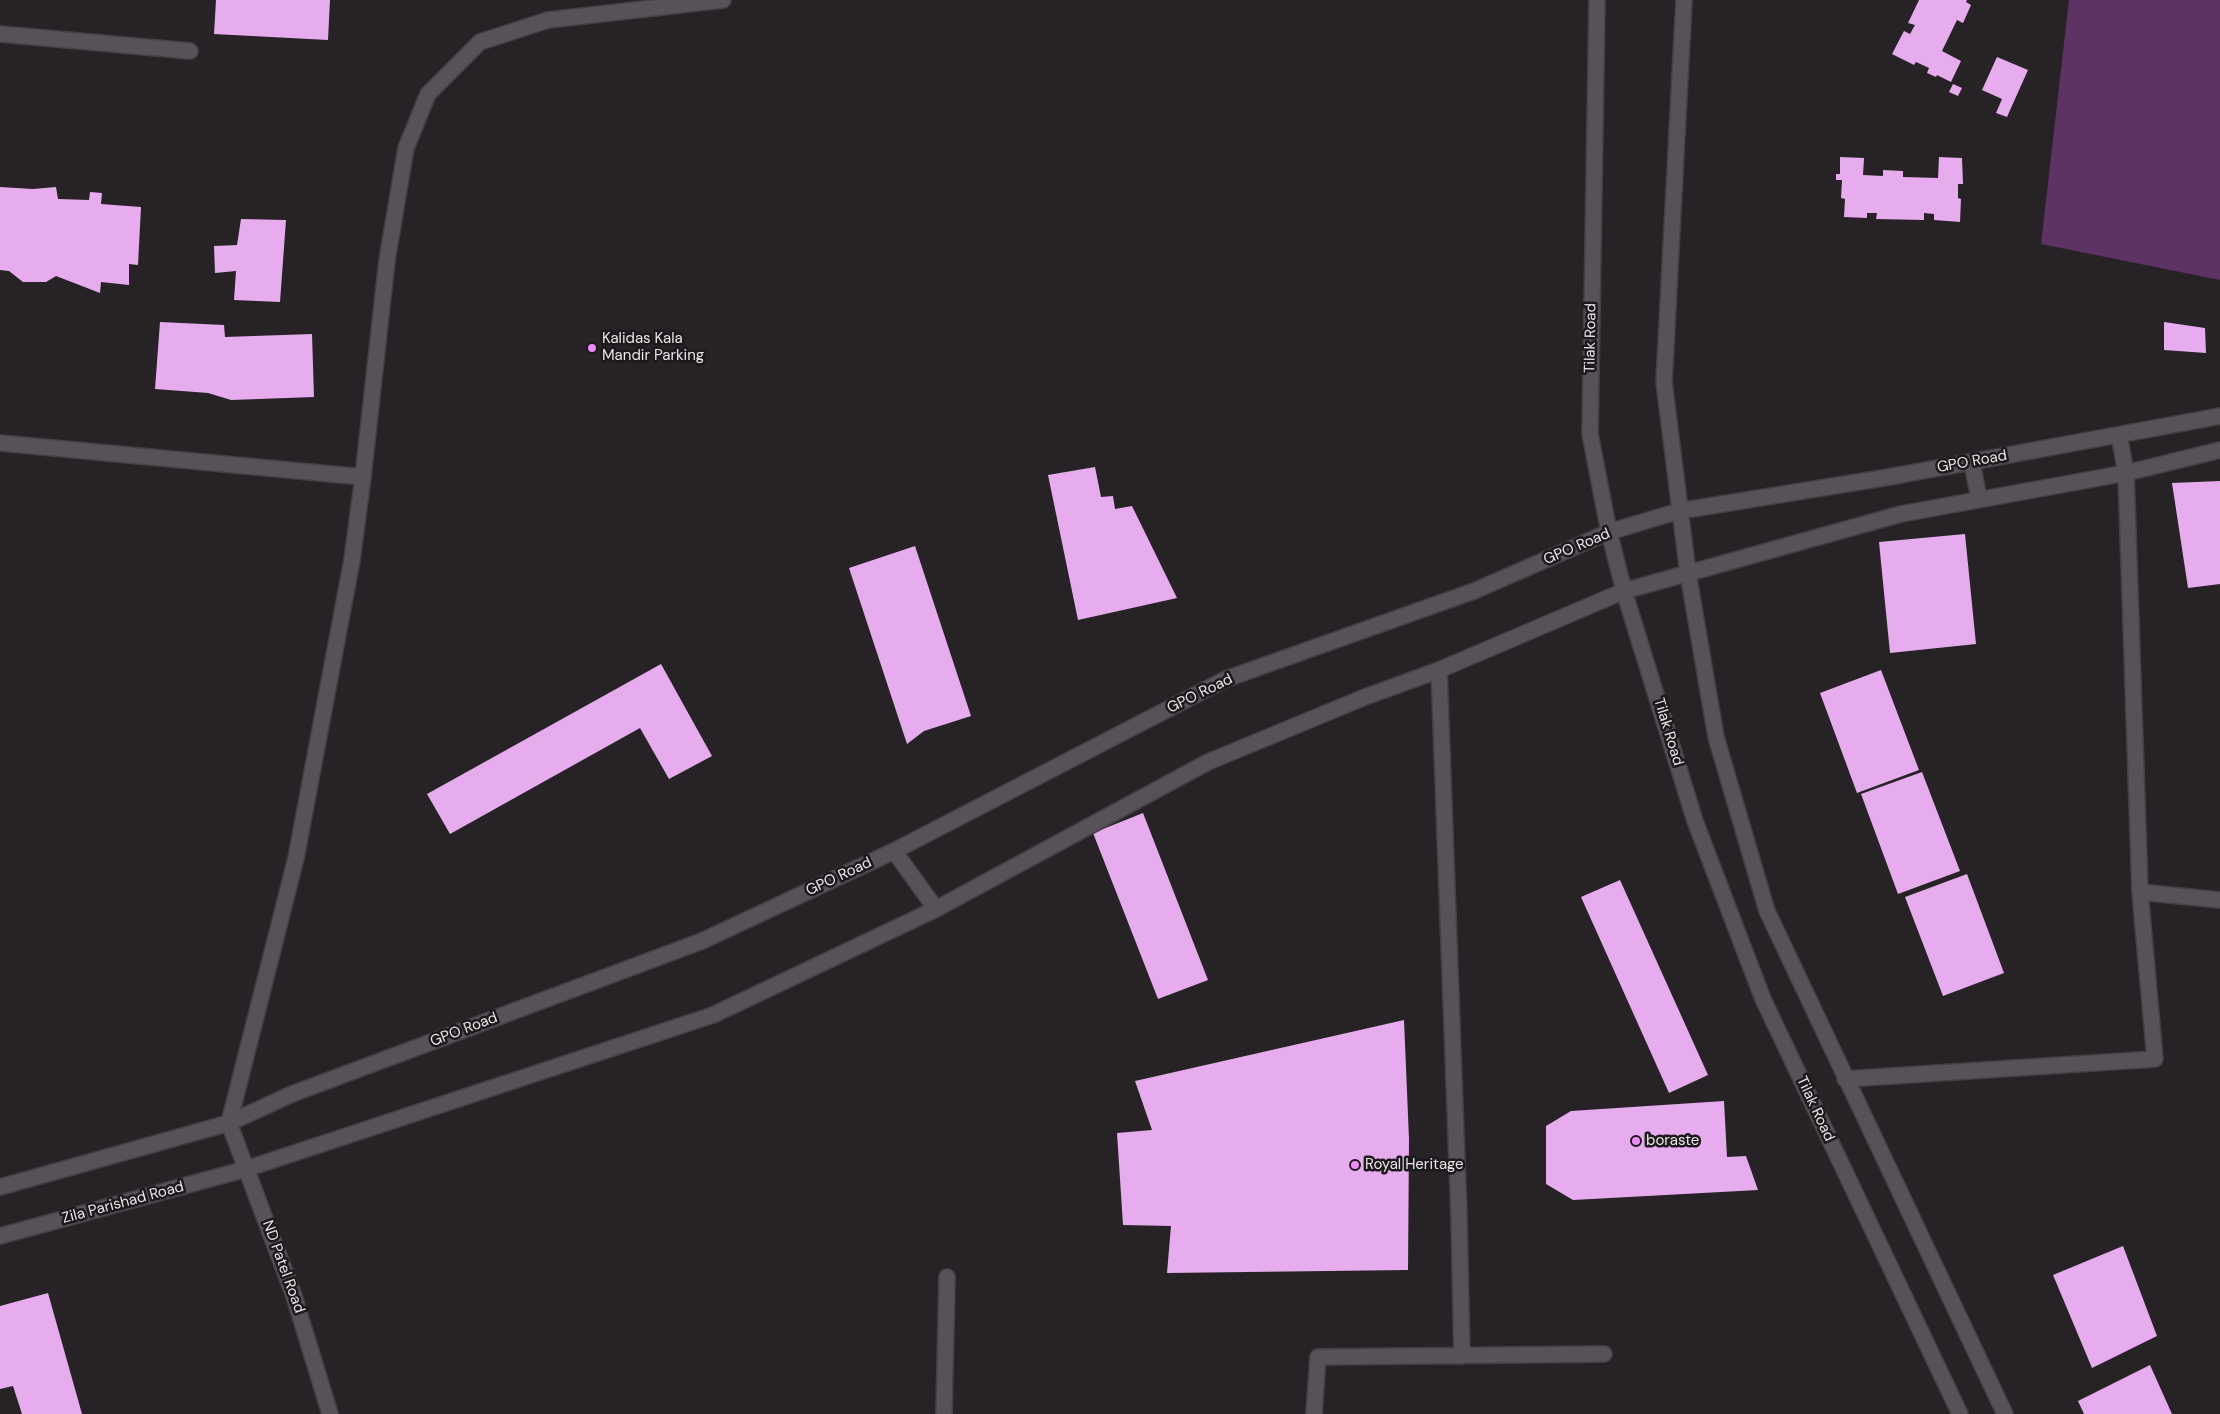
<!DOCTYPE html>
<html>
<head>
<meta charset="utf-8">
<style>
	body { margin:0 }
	canvas { display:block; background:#262226 }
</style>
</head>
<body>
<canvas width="2220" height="1414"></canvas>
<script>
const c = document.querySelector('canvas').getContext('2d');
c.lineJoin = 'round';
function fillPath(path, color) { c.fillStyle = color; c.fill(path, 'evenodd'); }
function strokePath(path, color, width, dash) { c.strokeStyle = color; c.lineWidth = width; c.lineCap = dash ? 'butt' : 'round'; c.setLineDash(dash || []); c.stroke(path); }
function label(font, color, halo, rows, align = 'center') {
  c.font = font + ' "DM Sans",sans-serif'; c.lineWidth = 5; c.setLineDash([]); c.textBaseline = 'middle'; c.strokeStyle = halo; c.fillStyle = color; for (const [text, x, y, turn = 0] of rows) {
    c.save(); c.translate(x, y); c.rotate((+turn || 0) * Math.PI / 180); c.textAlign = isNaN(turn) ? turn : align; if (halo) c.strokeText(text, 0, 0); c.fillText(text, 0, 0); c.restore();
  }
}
const green = new Path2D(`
	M2069,0H2220V280L2041,244Z`);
const building = new Path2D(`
	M216,0H330L328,40L214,34Z
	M1919,0H1967L1966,2L1971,5L1963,23L1957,20L1942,51L1961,61L1951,82L1937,75L1936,77L1927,73L1929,68L1916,62L1914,65L1892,54L1904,31L1910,34L1915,25L1908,23Z
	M1997,57L2028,70L2007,117L1996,113L2002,99L1982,90Z
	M1953,84L1962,88L1958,96L1949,92Z
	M1840,157L1864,158L1863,175L1883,176V170L1903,171V177L1938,178L1939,157L1962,158L1963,184H1958V198L1961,199L1960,222L1934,220V214L1924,213V220L1876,219L1877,213H1867V218L1844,217L1845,199L1841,198L1842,180H1836V174H1840Z
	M0,187L33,189L56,187L58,199L89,200L90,192L102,193L101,204L141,207L138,265L129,264V285L101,282L100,293L56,276L46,282H23L9,271L0,270Z
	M241,219L286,220L280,302L234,300L236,271L215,273L214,246L237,245Z
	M160,322L224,325L225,337L312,334L314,397L231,400L208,393L155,389Z
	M2164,322L2205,328L2206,353L2164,350Z
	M1095,467L1101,497L1113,496L1115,509L1132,506L1177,598L1078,620L1048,475Z
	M2220,481V584L2188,588L2172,483Z
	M1965,534L1976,644L1890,653L1879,542Z
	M915,546L971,716L924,731L907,744L849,568Z
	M661,664L712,756L669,779L640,728L450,834L427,794Z
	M1881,670L1919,770L1857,793L1820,693Z
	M1922,772L1960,871L1898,894L1861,794Z
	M1143,813L1208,980L1158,999L1093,833Z
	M1967,874L2004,973L1943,996L1905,897Z
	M1620,880L1708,1075L1669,1093L1581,897Z
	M1404,1020L1409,1139L1408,1270L1167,1273L1171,1226L1123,1225L1117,1133L1152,1130L1135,1081Z
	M1724,1101L1727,1157L1746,1156L1758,1190L1573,1200L1546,1184V1126L1571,1111Z
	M2123,1246L2157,1336L2092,1368L2053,1275Z
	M48,1293L82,1414H22L13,1386L0,1389V1306Z
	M2150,1365L2172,1414H2084L2078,1401Z`);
const street = new Path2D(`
	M0,34L190,51
	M0,443L363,477
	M1439,670L1459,1217L1462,1356
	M2140,892L2220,900
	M1845,1079L2155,1059L2140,892L2126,473L2119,435
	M330,1414L294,1296L229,1123L296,858L352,560L363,477L387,260L406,148L428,94L480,42L548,20L723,0
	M944,1414L947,1277
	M1314,1414L1318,1357L1604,1354`);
const secondary = new Path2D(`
	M1597,0L1590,434L1609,532L1624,591L1695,821L1763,999L1960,1414
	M1684,0L1664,382L1688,573L1716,737L1767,911L2005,1414
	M1972,462L1979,499
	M894,851L936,909
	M0,1187L229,1123L292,1094L702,941L894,851L1226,679L1474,591L1609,532L1679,511L1889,477L2220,416
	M0,1236L246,1169L713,1015L936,909L1208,762L1365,697L1439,670L1624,591L1901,514L2126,473L2220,450`);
const markers = [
	[592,348,5,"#ed8cf9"],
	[1636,1141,5,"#ed8cf9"],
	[1355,1165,5,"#ed8cf9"]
];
const streetNames = [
	["Tilak Road",1591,338,-89],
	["GPO Road",1972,462,-10],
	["GPO Road",1577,547,-23],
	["GPO Road",1200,694,-26],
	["Tilak Road",1668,732,73],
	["GPO Road",839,877,-25],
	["GPO Road",464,1030,-21],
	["Tilak Road",1815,1109,65],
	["Zila Parishad Road",123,1203,-15],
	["ND Patel Road",283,1267,70]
];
const poiNames = [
	["Kalidas Kala",602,339],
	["Mandir Parking",602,356],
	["boraste",1646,1141],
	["Royal Heritage",1365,1165]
];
fillPath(green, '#5c3362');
fillPath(building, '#e6aced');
strokePath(street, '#434043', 18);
strokePath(secondary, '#434043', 18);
strokePath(street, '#565257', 15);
strokePath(secondary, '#565257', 15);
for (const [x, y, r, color] of markers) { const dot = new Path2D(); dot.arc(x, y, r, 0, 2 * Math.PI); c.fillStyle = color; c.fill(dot); strokePath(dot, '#1c191d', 2); }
label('15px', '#e8e5e8', '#1c191d', streetNames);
label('15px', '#e8e5e8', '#1c191d', poiNames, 'left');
</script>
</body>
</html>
